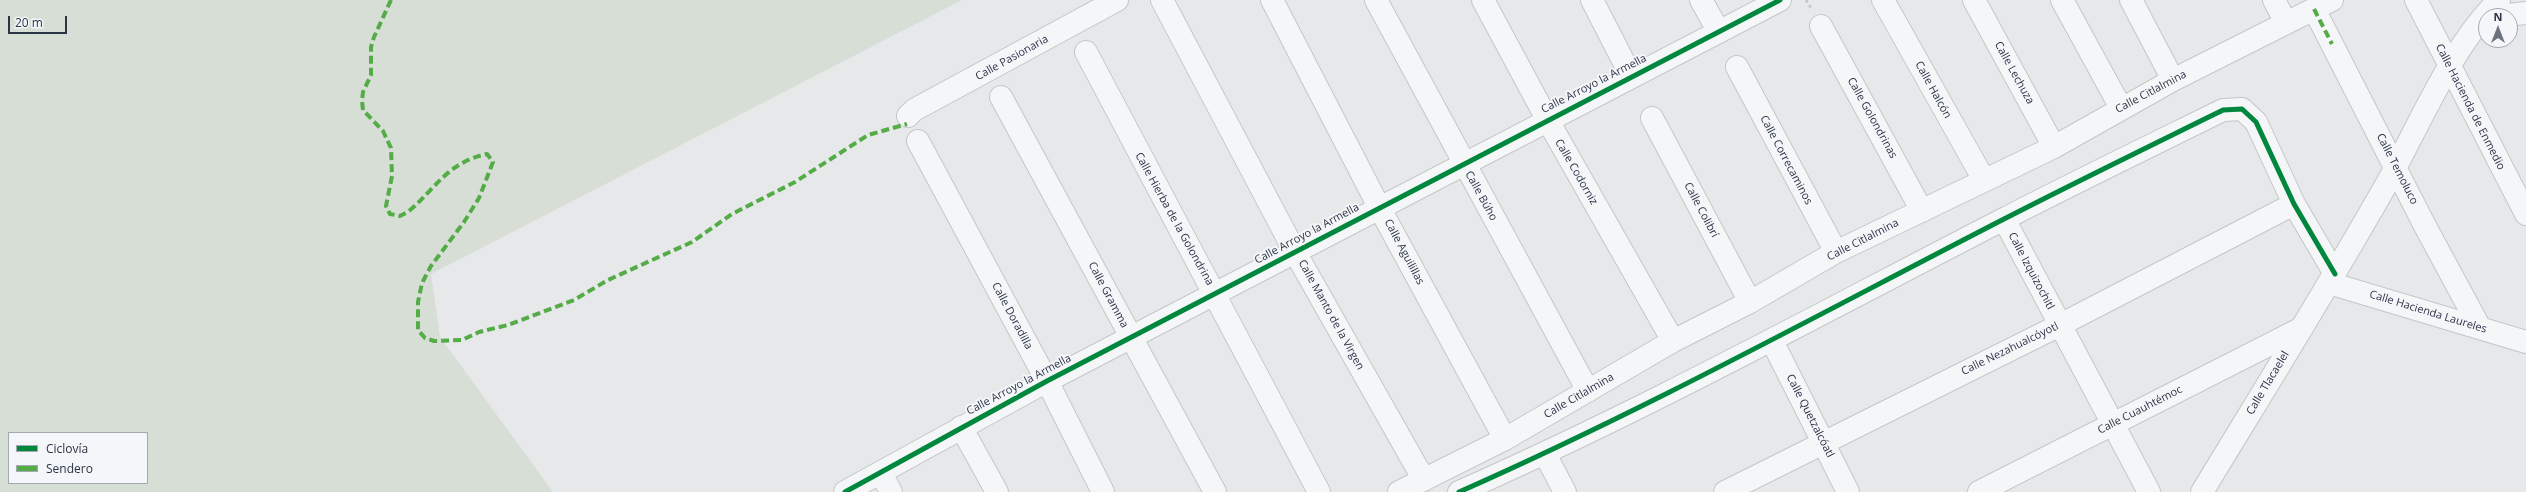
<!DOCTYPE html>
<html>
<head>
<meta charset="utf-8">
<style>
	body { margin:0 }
	#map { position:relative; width:2526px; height:492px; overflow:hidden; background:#e6e8ea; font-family:"Open Sans",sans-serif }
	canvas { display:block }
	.legend { position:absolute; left:8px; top:432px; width:140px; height:52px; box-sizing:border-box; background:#f4f6f9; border:1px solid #a4a8b1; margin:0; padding:5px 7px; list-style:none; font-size:12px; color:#2b3445 }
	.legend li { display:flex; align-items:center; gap:8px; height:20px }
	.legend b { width:20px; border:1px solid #a4a8b1 }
	.north { position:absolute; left:2478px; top:8px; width:40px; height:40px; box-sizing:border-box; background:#f4f6f9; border:1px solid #a4a8b1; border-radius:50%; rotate:0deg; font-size:11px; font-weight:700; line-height:16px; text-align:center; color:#2b3445 }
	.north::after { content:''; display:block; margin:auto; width:14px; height:18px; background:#6c737f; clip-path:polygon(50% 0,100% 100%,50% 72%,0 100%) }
	.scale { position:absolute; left:8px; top:16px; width:59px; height:18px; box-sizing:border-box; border:2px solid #2b3445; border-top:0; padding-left:5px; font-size:12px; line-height:14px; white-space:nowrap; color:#2b3445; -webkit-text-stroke:3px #f4f6f9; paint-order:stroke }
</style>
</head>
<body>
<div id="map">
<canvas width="2526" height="492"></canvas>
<ul class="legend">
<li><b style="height:5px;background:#00873e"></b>Ciclovía</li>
<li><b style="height:5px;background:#54ac47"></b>Sendero</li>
</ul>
<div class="north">N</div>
<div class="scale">20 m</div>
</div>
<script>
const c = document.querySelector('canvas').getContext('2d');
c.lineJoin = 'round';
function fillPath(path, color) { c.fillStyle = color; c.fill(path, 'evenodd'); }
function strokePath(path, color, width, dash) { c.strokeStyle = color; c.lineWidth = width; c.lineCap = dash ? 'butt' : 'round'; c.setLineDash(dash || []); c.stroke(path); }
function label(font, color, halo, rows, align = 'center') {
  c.font = font + ' "Open Sans",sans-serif'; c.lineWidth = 4; c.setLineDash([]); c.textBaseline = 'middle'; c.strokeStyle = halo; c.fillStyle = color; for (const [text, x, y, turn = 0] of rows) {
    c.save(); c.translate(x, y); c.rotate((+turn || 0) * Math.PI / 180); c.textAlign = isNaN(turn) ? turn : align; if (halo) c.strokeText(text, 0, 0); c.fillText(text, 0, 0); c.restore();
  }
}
const green = new Path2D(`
	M0,0H962L431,274L440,337L553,492H0ZM9,433H147V483H9Z`);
const path = new Path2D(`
	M1806,0L1811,8`);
const minor = new Path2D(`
	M1162,0L1295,252L1424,480
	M1272,0L1379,207L1505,439
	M1376,0L1588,391
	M1483,0L1547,119L1673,341
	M1592,0L1631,76
	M1701,0L1719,32
	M1883,0L1984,180
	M1974,0L2054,147
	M2062,0L2121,108
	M2131,0L2173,80
	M2274,0L2286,23
	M2416,0L2526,214
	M2314,9L2425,226L2480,328
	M2500,16L2526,13
	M1821,26L1922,211
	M1086,52L1319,492
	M1737,67L1836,252
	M1001,97L1215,492
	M908,116L914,110L1117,0
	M1652,118L1750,302
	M918,141L1047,381L1103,492
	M2004,219L2149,492
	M2329,283L2526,342
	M1772,341L1848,492
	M961,427L997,492
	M1545,454L1565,492
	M881,473L891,492
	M845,492L1047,381L1780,0
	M1399,492L1505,439L1673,341L1750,302L1836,252L2054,147L2173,80L2332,0
	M1459,492C1645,410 1823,312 2004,219C2076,182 2150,146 2223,110L2242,109L2256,122L2294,204L2335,274
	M1725,492L2060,325L2294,204
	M1979,492L2302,328
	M2202,492C2264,390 2327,289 2386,185C2418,128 2452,45 2499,0`);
const quiet = new Path2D(`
	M391,0L374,37L371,47V75L363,92L362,101L363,110L383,131L391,148L392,176L386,206L390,214L400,216L409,211C436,188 448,162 487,154L493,162L479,198L464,222L431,266L422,283L418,302V330L425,338L434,341L462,340L479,332L508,325L574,300L608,280L692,242L732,214L795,182L868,135L907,124
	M2314,9L2332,44`);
const cycleway = new Path2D(`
	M845,492L1047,381L1780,0
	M1459,492C1645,410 1823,312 2004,219C2076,182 2150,146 2223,110L2242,109L2256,122L2294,204L2335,274`);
const streetNames = [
	["Calle Pasionaria",1012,58,-29],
	["Calle Lechuza",2014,73,61],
	["Calle Arroyo la Armella",1594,84,-27],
	["Calle Halcón",1933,90,61],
	["Calle Citlalmina",2151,92,-28],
	["Calle Hacienda de Enmedio",2470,107,63],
	["Calle Golondrinas",1872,118,61],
	["Calle Correcaminos",1786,160,62],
	["Calle Temoluco",2397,169,63],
	["Calle Codorniz",1576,172,60],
	["Calle Búho",1481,196,61],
	["Calle Colibrí",1701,210,62],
	["Calle Hierba de la Golondrina",1174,219,61],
	["Calle Arroyo la Armella",1307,234,-28],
	["Calle Citlalmina",1863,240,-27],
	["Calle Aguilillas",1404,252,62],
	["Calle Izquizochitl",2031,271,62],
	["Calle Gramma",1108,295,62],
	["Calle Hacienda Laureles",2428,312,17],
	["Calle Manto de la Virgen",1331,315,61],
	["Calle Doradilla",1012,316,62],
	["Calle Nezahualcóyotl",2010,349,-26],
	["Calle Tlacaelel",2268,383,-59],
	["Calle Arroyo la Armella",1019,385,-28],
	["Calle Citlalmina",1579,396,-30],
	["Calle Cuauhtémoc",2140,410,-27],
	["Calle Quetzalcóatl",1810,416,63]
];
fillPath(green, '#d6ded6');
strokePath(minor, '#c4c6c8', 24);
strokePath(path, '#c5c6ca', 2.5, [3, 3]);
strokePath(minor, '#f5f6f7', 22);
strokePath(quiet, '#54ac47', 4, [8, 4]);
strokePath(cycleway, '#00873e', 5);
label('11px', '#2b3445', '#f4f6f9', streetNames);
</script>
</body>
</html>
